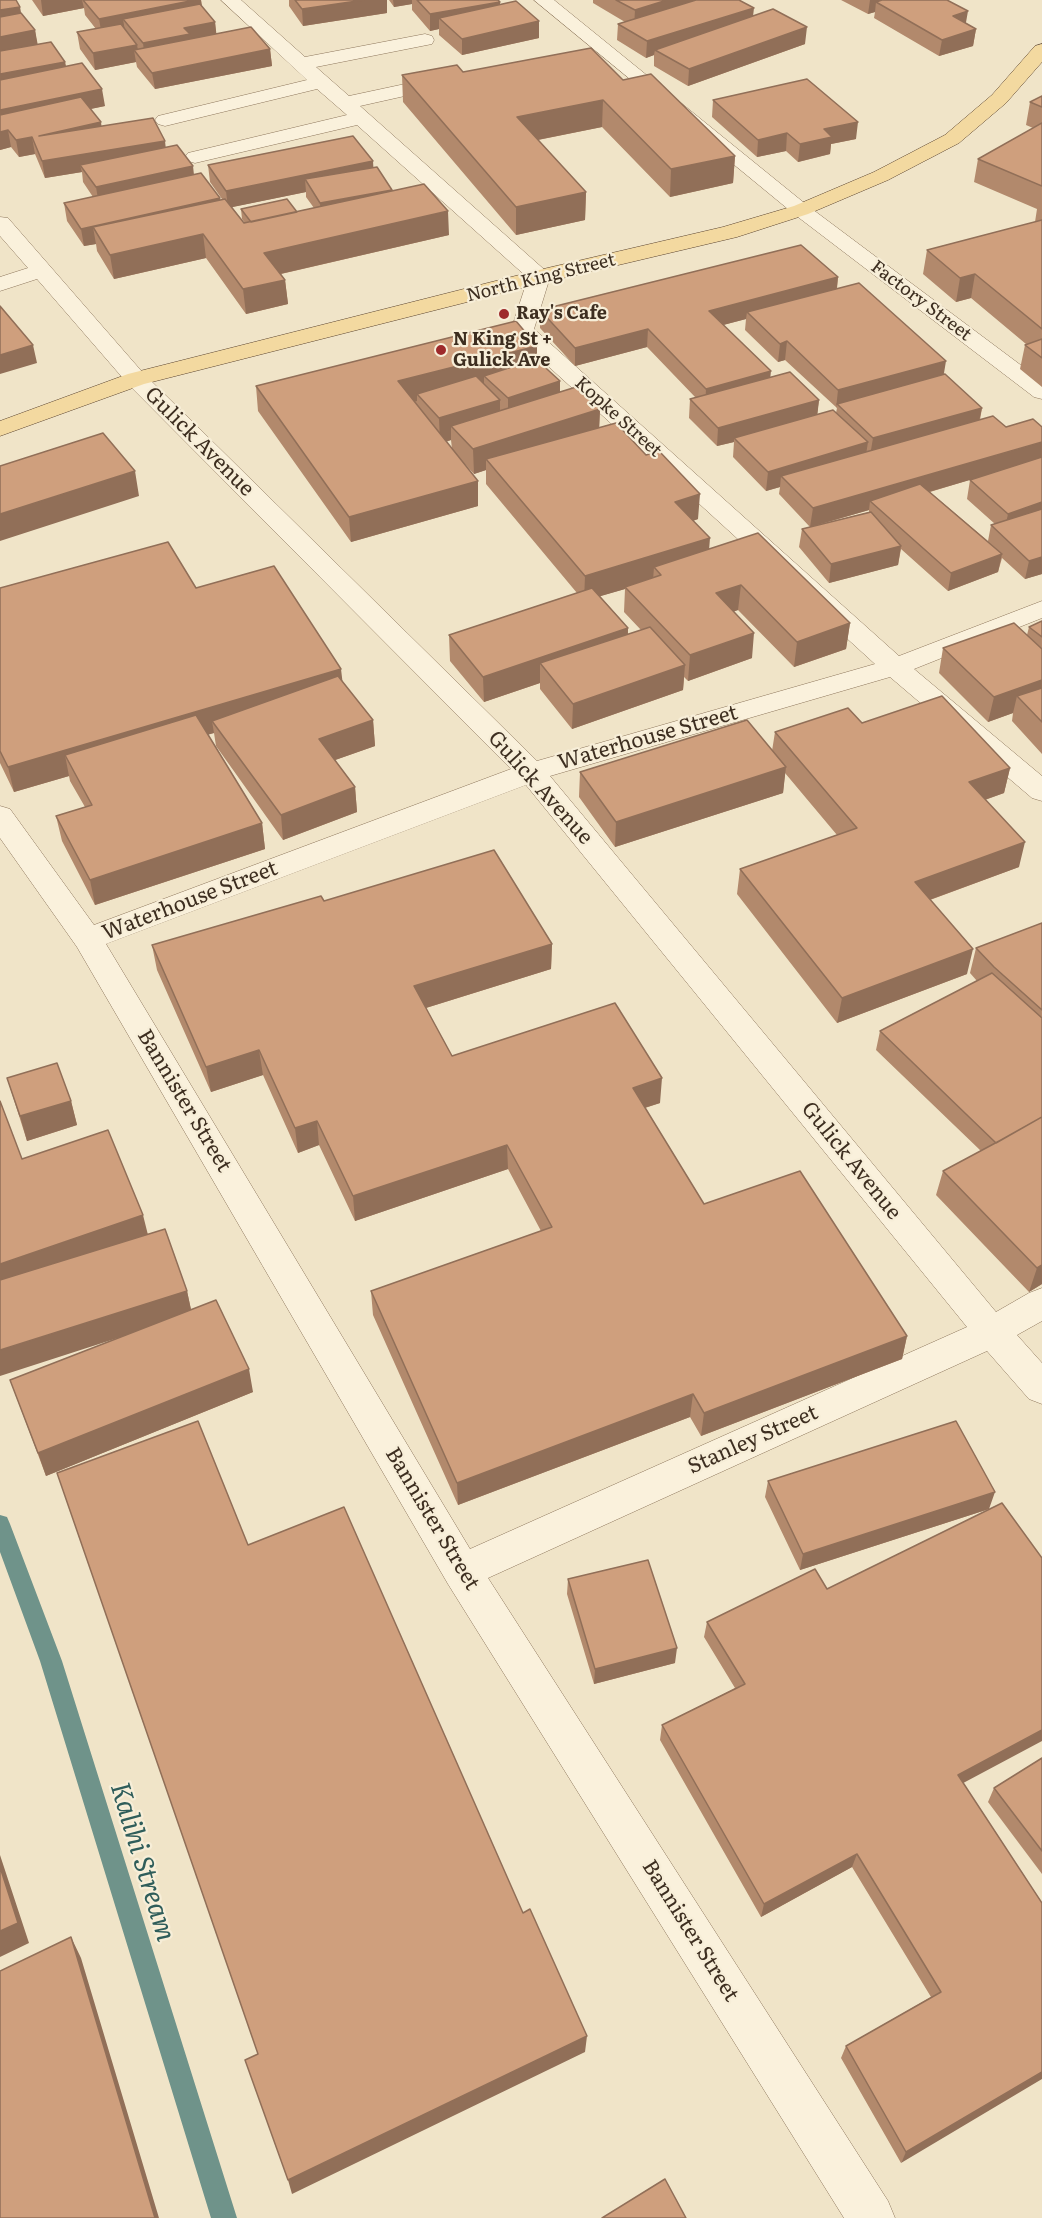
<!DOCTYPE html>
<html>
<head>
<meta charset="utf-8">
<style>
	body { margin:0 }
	canvas { display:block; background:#f0e4c8 }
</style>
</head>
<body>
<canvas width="1042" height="2218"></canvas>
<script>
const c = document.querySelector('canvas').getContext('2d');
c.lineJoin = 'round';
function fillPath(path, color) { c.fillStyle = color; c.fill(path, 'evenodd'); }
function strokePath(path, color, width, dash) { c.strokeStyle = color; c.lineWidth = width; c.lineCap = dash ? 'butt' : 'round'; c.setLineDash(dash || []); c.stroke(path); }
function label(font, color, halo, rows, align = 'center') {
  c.font = font + ' Literata,serif'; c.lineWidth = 4.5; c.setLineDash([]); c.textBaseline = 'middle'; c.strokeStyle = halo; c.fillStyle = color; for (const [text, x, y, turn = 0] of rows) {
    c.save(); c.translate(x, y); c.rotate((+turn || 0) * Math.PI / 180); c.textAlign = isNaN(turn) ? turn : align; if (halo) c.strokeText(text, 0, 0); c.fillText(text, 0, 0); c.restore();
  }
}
const stream = new Path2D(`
	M0,1515L7,1517L10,1524L62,1661L237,2218H211L40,1661L0,1552Z`);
const minor = new Path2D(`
	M221,0H241L305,57L425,34L432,36L434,40L432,44L316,67L349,96L447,75L454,77L457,81L454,85L360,106L547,272L550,277L534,329L899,656L1042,601V618L914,669L1042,776V801L1032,798L890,677L550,776L996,1312L1029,1293L1042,1288V1321L1017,1335L1042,1363V1404L1029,1399L987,1351L488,1578L888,2201L895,2218H844L448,1584L77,947L0,838V806L10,809L94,925L511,769L128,384L37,279L0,291V277L28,268L0,236V217L8,218L144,374L537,761L875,664L514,335L511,330L528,278L357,125L195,163L188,161L185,157L188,153L347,115L317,89L165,126L158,124L155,120L158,116L307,80ZM526,785L967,1327L470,1549L106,944Z
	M534,0H554L808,206L1042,381V399L1034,397L794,214Z`);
const major = new Path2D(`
	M1042,44V62L1006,103L959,143L888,180L808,214L737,237L542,283L144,384L0,436V421L128,374L539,270L723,227L794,206L874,172L945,135L992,95L1035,46Z`);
const wall = new Path2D(`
	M0,0L21,14L35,30L37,44L65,62L66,67L105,106L90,109L101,126L165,147L220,200L222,199L210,182L208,165L373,161V168L392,191L449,235L281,274L285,280L288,304L246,314L206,258L114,279L97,251L96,244L84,246L67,221L64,203L93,197L83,182L82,172L45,178L35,154L19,157L11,147L0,150ZM306,192V197L314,208L297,212L241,209L242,219L245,223H244L232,207Z
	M32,0H201L202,7L215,22L216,34L270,49L272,66L155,89L137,67L136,62L95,70L80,49L77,32L96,29L85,15L84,8L43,16Z
	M289,0H387V13L303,26L289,6Z
	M389,0H498L500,5L539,38L462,55L439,35V29L430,31L412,10V4L394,7Z
	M593,0H739L753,16L805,44L688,86L654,66V55L646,58L617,40L618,24L625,22L593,3Z
	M841,0H947L966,23L976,29L973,46L939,56L874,18L875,12L868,14Z
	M463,72L623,80L735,156L733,183L670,197L602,127L538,140L586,192L585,220L516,235L403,102L402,75Z
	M1042,96V387L1020,369L1025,345L1026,344L971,298L956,302L923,274L927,250L1035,222L1037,209L974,182L978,159L1033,128L1026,125L1030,102Z
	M713,100L856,139L831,144L830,154L798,162L786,151L757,157L712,117Z
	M838,277L837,289L943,375L982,408L980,420L1042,574L1025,579L1002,558L998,572L948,591L901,549L898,565L829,583L799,547L802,529L810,527L779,494L780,487L766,491L733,457L734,442L717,446L689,418L690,399L696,398L647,347L575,366L540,328V310ZM746,319L745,330L778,362L785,360L837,408L836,413L817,414L819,400L770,377L723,325ZM979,477L970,480L967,499L995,524L991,525L988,541L930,492ZM869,510V512L818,525Z
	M537,346V360L560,392L600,409L599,427L698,519L693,521L709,549L850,623L846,649L794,667L738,610L734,611L752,658L688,681L684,677L683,690L572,729L540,689V683L484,702L450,661L449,635L577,593L486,484V470L474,474L463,462L478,481V506L351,542L258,411L256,386ZM451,440L452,449L446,442ZM625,589L624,612L641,630L628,634V628L600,596Z
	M0,588H196L343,683L373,720L375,746L335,760L355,787L357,812L283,840L216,746L214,733L208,734L262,823L265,849L95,905L62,841L56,816L85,807L70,781L69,776L14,792L0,763Z
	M1042,621V754L1012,721L1013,713L988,722L939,673L943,648L1027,635L1029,627Z
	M862,723L1010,768L1004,793L985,800L1019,867L930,900L967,974L837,1023L737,894L740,869L837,835L785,773L783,793L615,847L579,797L580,772L772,751L775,732Z
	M324,901L552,944L551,969L426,1008L452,1056L660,1103L645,1108L704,1204L907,1336L902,1359L701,1436L690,1417L458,1505L373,1315L371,1291L541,1231L508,1169L355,1221L319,1145L298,1153L263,1075L211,1092L157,970L152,945Z
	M1042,923V1284L1029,1292L936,1195L943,1171L981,1151L876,1050L880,1031L977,981L970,973L976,948Z
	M7,1078L71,1101L77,1125L27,1141Z
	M22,1159L148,1234L187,1291L191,1310L253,1392L46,1476L10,1380L124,1336Z
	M768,1481L989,1509L800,1570L765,1497Z
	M568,1579L675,1663L594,1684L567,1594Z
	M827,1589L963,1783L1042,1903L901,2163L841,2058L846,2046L931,1997L852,1867L761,1917L660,1740L662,1725L735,1688L704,1637L707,1622Z
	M1042,1758V1874L988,1802L994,1788Z`);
const shadedWall = new Path2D(`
	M41,0H82L84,8L43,16Z
	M195,0H201L203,15L123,19L125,31L102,36L99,19Z
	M364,0H387V13L303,26L302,9Z
	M393,0H412V4L394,7Z
	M667,0H718L634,27L635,10Z
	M870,0H907L876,2L875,12L868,14Z
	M500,2V19L439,18V29L430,31V14Z
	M20,7L23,23L0,27V10Z
	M754,8L752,25L655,50L654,55L646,58L647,41Z
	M968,11L965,28L953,16Z
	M539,21V38L462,55V39Z
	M215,22L217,39L145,60L143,43L184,28Z
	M807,27L805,44L688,86L689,69Z
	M976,29L973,46L939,56L942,40Z
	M35,30L38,46L0,54V37Z
	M137,45L139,55L134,50L136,62L95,70L93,53Z
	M270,49L272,66L155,89L152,73Z
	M65,62L68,78L0,91V74Z
	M102,89L105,106L0,128V110Z
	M603,100L602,127L517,144V117Z
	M101,122L103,139L39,136Z
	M858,122L856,139L831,144L830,154L798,162L800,144L824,129Z
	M8,130L11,147L0,150V132Z
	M787,133L786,151L757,157L758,140Z
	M32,137L35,154L19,157L16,140Z
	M165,141L167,159L80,165L82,172L45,178L42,161Z
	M735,156L733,183L670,197L671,169Z
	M373,161L374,178L305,179L306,192L228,208L226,191Z
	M193,166L195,184L99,205L96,187Z
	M392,190L393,208L321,220L320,203Z
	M586,192L585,220L516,235V207Z
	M220,198L222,215L93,227L96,244L84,246L81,229Z
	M448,211L449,235L267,277L264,253Z
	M203,234L206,258L114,279L110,255Z
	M975,274L971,298L956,302L960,278Z
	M838,277L836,295L747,312L746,319L708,329L709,311Z
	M285,280L288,304L246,314L243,289Z
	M648,329L647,347L575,366V348Z
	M787,341L785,360L778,362L780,344Z
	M33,345L37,363L0,374V355Z
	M537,346V370L484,376V384L417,394V401L399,406L398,381Z
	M946,361L943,379L837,404L836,409L838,390Z
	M771,371L769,390L705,407L706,389Z
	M560,381V406L508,423V398Z
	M500,400V425L451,426V440L440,443L439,418Z
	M819,400L817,418L734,438V442L717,446L718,428Z
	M982,408L978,426L870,456L873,438Z
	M600,409L599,433L486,459V470L474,474L473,449Z
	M868,442L865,461L781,476L780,487L766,491L768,472Z
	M1042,442V459L877,507L870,501L869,510L810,527L813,508Z
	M135,471L139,496L0,541V514Z
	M478,481V506L351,542L349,517Z
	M700,494L698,519L674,527L675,502Z
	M1042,502V519L1004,532L1008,514Z
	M710,538L708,563L661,575L654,567L653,580L625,587V589L584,601L585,576Z
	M901,546L898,565L829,583L831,564Z
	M1002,554L998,572L948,591L951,573Z
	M1042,557V574L1025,579L1029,561Z
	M741,585L738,610L714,619L716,593Z
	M850,623L846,649L794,667L797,642Z
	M628,628L627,653L540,663V683L484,702L483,677Z
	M754,633L752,658L688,681L690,655Z
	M685,665L683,690L572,729L573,704Z
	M341,669L344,694L212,721L214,733L75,774L65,755L69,776L14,792L8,767Z
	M1042,680V703L1017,696L1013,713L988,722L994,697Z
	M373,720L375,746L321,765L319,739Z
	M786,767L783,793L615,847L616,822Z
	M1010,768L1004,793L964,807L969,782Z
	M355,787L357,812L283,840L281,815Z
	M262,823L265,849L95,905L90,880Z
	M1025,842L1019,867L910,907L915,882Z
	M552,944L551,969L416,1011L414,986Z
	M973,949L967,974L837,1023L842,998Z
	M259,1050L263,1075L211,1092L206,1067Z
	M662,1078L660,1103L631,1112L633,1088Z
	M71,1101L77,1125L27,1141L20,1116Z
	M317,1121L319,1145L298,1153L295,1128Z
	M507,1145L508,1169L355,1221L353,1196Z
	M143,1215L149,1239L0,1290V1264Z
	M1042,1265V1284L1029,1292L1037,1268Z
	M187,1291L192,1314L0,1376V1350Z
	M907,1336L902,1359L701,1436L704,1413Z
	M249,1369L253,1392L46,1476L38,1453Z
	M693,1394L690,1417L458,1505L457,1483Z
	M995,1492L989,1509L800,1570L803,1554Z
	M677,1648L675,1663L594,1684L595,1669Z
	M1042,1730V1741L952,1789L958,1775Z
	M857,1854L852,1867L761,1917L764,1904Z
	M0,1855L29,1943L0,1957Z
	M71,1937L81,1958L159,2218H155Z
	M587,2036L585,2052L292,2194L288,2180Z
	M1042,2072V2079L901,2163L906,2152Z`);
const building = new Path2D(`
	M0,0H16L20,7L0,10Z
	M83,0H195L99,19Z
	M295,0H364L302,9Z
	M417,0H498L500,2L430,14Z
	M616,0H667L635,10Z
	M696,0H739L754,8L647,41L618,24Z
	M882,0H947L968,11L953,16L976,29L942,40L876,2Z
	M516,1L539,21L462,39L439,18Z
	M200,4L215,22L184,28L190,34L143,43L123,19Z
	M773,9L807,27L689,69L655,50Z
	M21,13L35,30L0,37V17Z
	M121,24L137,45L93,53L77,32Z
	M251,27L270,49L152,73L134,50Z
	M51,42L65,62L0,74V51Z
	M591,48L623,80L651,74L735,156L671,169L603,100L517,117L586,192L516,207L402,75L457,65L463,72Z
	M82,63L102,89L0,110V80Z
	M807,79L858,122L824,129L832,137L800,144L787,133L758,140L713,100Z
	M1042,96V107L1030,102Z
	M81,97L101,122L39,136L153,118L165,141L42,161L32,137L16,140L8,130L0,132V115Z
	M1042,123V186L978,159Z
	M353,136L373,161L226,191L208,165Z
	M177,145L193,166L96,187L80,165Z
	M377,167L392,190L320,203L305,179Z
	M201,173L220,198L81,229L64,203Z
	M424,184L448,211L264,253L285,280L243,289L203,234L110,255L93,227L225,199L244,223Z
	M287,199L297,212L251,222L241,209Z
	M1042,220V329L975,274L960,278L927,250Z
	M801,245L838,277L709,311L771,371L706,389L648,329L575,348L540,310Z
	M859,283L946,361L838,390L787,341L780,344L747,312Z
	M0,306L33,345L0,355Z
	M516,321L537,346L398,381L478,481L349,517L256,386Z
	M1042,339V358L1025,345Z
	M536,359L560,381L508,398L484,376Z
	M790,372L819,400L718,428L690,399Z
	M945,374L982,408L873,438L837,404Z
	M476,376L500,400L439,418L417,394Z
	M576,387L600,409L473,449L451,426Z
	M833,410L868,442L768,472L734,438Z
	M993,416L1006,427L1033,419L1042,427V442L813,508L781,476Z
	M616,423L646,455L659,451L700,494L675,502L710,538L585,576L486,459Z
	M103,433L135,471L0,514V466Z
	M1042,457V502L1008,514L970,480Z
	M920,484L1002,554L951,573L870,501Z
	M1042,509V557L1029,561L991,525Z
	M871,512L901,546L831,564L802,529Z
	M758,533L850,623L797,642L741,585L716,593L754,633L690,655L625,587L661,575L654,567Z
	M168,542L196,588L274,566L341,669L8,767L0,751V588Z
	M592,588L628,628L483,677L449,635Z
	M1042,621V637L1029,627Z
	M1014,623L1042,649V680L994,697L943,648Z
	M650,627L685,665L573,704L540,663Z
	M338,676L373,720L319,739L355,787L281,815L212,721Z
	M1042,688V722L1017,696Z
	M942,696L1010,768L969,782L1025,842L915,882L973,949L842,998L740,869L857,828L775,732L848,708L862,723Z
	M196,715L262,823L90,880L56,816L92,805L65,755Z
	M747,720L786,767L616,822L580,772Z
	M494,850L552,944L414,986L452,1056L615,1003L662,1078L633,1088L704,1204L800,1171L907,1336L704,1413L693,1394L457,1483L371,1291L552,1227L507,1145L353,1196L317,1121L295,1128L259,1050L206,1067L152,945L321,896L324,901Z
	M1042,923V1010L994,967L976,948Z
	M992,973L1042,1018V1117L996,1143L880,1031Z
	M57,1063L71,1101L20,1116L7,1078Z
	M0,1101L22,1159L108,1130L143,1215L0,1264Z
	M1042,1117V1265L1037,1268L943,1171L1001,1140Z
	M165,1229L187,1291L0,1350V1280Z
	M216,1300L249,1369L38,1453L10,1380Z
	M198,1421L248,1545L344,1507L523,1913L530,1909L587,2036L288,2180L245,2060L258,2054L57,1473Z
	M956,1421L995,1492L803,1554L768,1481Z
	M1002,1503L1042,1558V1730L958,1775L1042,1903V2072L906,2152L846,2046L941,1992L857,1854L764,1904L662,1725L745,1684L707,1622L815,1569L827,1589Z
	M648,1560L677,1648L595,1669L568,1579Z
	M1042,1758V1851L994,1788Z
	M0,1867L18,1923L0,1931Z
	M71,1937L155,2218H0V1971Z
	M665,2179L686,2218H602Z`);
const markers = [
	[504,314,6,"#9e2a2b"],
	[441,350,6,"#9e2a2b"]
];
const farStreetnames = [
	["North King Street",541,278,-14],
	["Factory Street",921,301,37],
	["Kopke Street",618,417,42]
];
const farPoinames = [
	["Ray's Cafe",516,314],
	["N King St +",453,340],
	["Gulick Ave",453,361]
];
const streetNames = [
	["Gulick Avenue",199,442,45],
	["Waterhouse Street",648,738,-16],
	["Gulick Avenue",540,788,48],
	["Waterhouse Street",190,901,-21],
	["Bannister Street",184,1101,59],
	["Gulick Avenue",851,1161,51],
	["Stanley Street",753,1440,-24],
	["Bannister Street",432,1519,59],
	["Bannister Street",690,1931,58]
];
const nearWaternames = [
	["Kalihi Stream",142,1862,73]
];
fillPath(stream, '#6f938a');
strokePath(minor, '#8d765c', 1);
strokePath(major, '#5b4430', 1);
fillPath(minor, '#faf1dc');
fillPath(major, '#f3d9a0');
fillPath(wall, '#b2896c');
fillPath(shadedWall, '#916f58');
fillPath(building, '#cf9f7d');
strokePath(building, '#916f58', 1.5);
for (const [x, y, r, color] of markers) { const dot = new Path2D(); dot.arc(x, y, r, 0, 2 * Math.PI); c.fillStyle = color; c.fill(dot); strokePath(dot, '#f7eed8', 2); }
label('18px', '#3d2e20', '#f7eed8', farStreetnames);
label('bold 18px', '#3d2e20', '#f7eed8', farPoinames, 'left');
label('21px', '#3d2e20', '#f7eed8', streetNames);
label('italic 27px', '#2f5d5a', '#f7eed8', nearWaternames);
</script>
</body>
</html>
